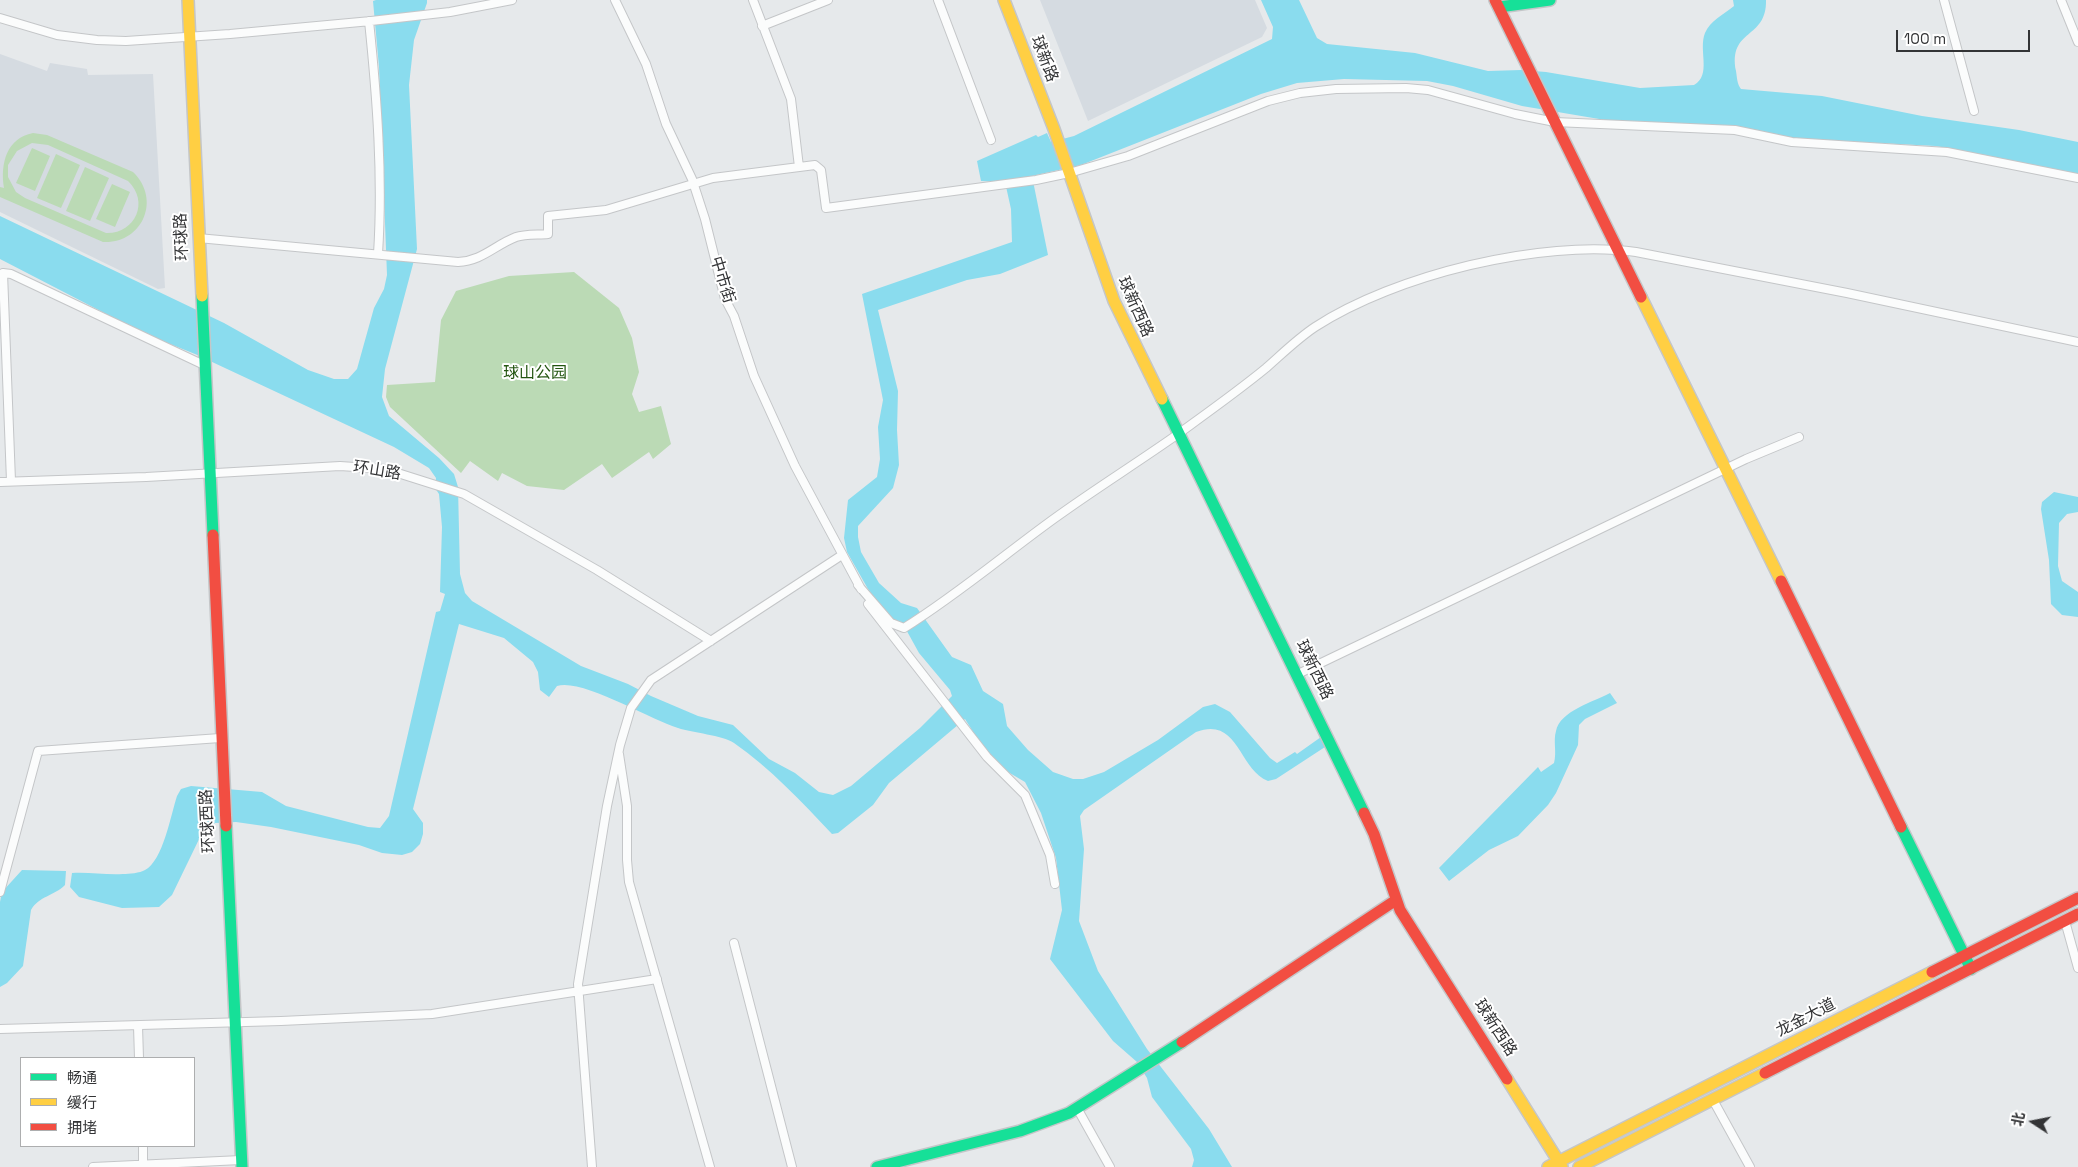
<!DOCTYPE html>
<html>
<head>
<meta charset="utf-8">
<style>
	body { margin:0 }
	#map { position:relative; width:2078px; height:1167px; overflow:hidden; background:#e6e9eb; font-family:"Space Grotesk","Noto Sans SC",sans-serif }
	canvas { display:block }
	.legend { position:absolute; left:20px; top:1057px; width:175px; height:90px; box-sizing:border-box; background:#fff; border:1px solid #adaeaf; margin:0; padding:6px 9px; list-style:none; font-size:15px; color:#333436 }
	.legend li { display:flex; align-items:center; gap:10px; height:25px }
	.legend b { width:25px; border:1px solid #adaeaf }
	.north { position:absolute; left:2008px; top:1097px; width:50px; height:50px; -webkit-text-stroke:4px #fff; paint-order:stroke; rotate:281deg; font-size:14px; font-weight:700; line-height:20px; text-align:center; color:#333436 }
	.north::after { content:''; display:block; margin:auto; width:18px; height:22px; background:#333436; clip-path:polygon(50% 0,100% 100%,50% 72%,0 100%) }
	.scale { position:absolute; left:1896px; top:30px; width:134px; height:22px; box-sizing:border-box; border:2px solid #333436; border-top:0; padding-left:6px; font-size:15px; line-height:18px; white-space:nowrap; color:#333436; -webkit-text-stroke:4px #fff; paint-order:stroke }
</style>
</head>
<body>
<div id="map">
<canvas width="2078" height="1167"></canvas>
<ul class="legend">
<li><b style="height:6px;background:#16e098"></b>畅通</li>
<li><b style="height:6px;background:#ffcf43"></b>缓行</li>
<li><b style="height:6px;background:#f24e42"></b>拥堵</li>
</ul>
<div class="north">北</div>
<div class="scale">100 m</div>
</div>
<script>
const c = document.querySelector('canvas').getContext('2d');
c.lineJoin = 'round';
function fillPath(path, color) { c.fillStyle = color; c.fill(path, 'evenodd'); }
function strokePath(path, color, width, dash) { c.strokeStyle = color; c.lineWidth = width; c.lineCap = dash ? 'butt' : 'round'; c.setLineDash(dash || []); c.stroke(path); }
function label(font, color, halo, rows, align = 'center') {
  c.font = font + ' "Space Grotesk","Noto Sans SC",sans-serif'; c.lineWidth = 4; c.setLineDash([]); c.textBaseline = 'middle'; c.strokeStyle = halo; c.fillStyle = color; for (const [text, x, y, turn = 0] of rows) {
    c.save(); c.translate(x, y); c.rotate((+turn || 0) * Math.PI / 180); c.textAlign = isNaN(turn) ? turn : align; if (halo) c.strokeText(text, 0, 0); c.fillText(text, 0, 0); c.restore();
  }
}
const built = new Path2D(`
	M1040,0H1255L1267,28L1262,37L1088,121Z
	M0,54L47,71L50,63L87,69L88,75L153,74L165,288L158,289L0,212Z`);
const green = new Path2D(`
	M33,133L47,135L133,172C162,200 142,244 103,242L0,197V187L4,188C0,163 7,138 33,133ZM32,143L48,145L128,181C150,202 135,234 106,233L25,198L16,192L8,177V165L17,151Z
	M32,148L50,156L35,191L16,183Z
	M56,154L80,165L61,208L37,198Z
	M85,167L109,178L90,221L66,211Z
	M112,184L130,192L115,227L96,219Z
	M574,272L619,308L632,338L639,372L632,394L639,412L661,406L671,444L653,459L649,452L612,478L602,464L564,490L527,486L502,473L498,481L470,461L461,473L390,407L386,397L387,385L435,382L441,320L456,291L509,276Z`);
const water = new Path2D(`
	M376,0H427V3L414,40L409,85L417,249L385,369L382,397L389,416L439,458L454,474L458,487L460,574L465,593L472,601L581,666L628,684L651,696L698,716L733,725L769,759L795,773L819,792L833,795L851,786L920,728L952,696L950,690L919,653L903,624L889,617L868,589L847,552L844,538L848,500L877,477L880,459L878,427L883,400L862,294L1012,242L1011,209L1005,182L981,181L977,161L1036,135L1038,137L1047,133L1051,142L1074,136L1272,39L1273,27L1261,0H1299L1317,38L1327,44L1415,53L1488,71L1521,70L1546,72L1640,88L1694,85C1712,75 1698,50 1705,33C1710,21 1724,14 1734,6L1733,0H1766C1767,40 1728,28 1736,71C1737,77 1737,84 1741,89L1822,96L1922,116L2019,130L2078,142V174L1936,146L1799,139L1736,126L1611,121L1522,106L1453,86L1427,81L1344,79L1297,83L1261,94L1081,165L1032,176L1048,255L1000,274L967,280L878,310L898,391L897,430L899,465L893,488L858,526V537L861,552L879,583L901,603L917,608L952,657L971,665L983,691L1003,704L1007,726L1028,750L1053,772L1073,779H1083L1104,772L1158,740L1203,707L1215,704L1230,712L1270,758L1277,763L1295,752L1297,754L1321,737L1325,747L1276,779L1268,781C1238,769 1239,716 1196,732L1084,810L1080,816L1084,849L1079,921L1098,971L1147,1049L1209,1129L1232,1167H1192L1194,1160L1191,1149L1152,1097L1147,1078L1137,1062L1113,1041L1050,959L1062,910L1056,858L1041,813L1025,782L1008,772L982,746L965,719L889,783L873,805L838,833L832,834C802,802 770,768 734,743C722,735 693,733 678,728C651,720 582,678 557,686L549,697L540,690L538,672L533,662L504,638L459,624L413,809L423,823V834L420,844L412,852L402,855L382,853L359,845L271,827L236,822L215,823L203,831L172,895L159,907L122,908L79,897L70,887L72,873C89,872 106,875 123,874C129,874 140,873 145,870C163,861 171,814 177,796L181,789L191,786L262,792L286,806L368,827L380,828L389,816L436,612L440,611L445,594L440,592L442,527L439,494L435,488L436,478L429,468L394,447L195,354L145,334L0,259V216L224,323L308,370L334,379H348L357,369L374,308L384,289L387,275L379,67L373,1Z
	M2054,492L2078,497V512L2067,514L2059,523L2058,566L2062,581L2078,592V617L2062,615L2051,604L2049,560L2041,509L2042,502Z
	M1610,693L1617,703L1585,719L1579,725L1578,745L1556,793L1548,805L1518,836L1489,850L1449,881L1439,868L1538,767L1541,772L1554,763C1557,752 1553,741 1556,731C1560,711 1593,702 1610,693Z
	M22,870L66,871L65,885C54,896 39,896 31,910L23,966L7,983L0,987V902L2,892Z`);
const street = new Path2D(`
	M615,0L646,64L666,124L692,179L705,219L725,299L734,316L754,376L795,466L861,589
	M753,0L791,99L799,167
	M938,0L991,140
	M1944,0L1974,111
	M2061,0L2078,42
	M0,18L57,35L97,40L126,41L230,34L371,21L450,12L512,0
	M369,21C377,98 383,177 378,254
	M762,26L828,0
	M198,238L458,262C482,261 495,245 516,237C525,234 539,235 548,234V216L606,210L713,178L815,165L821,170L826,208L1036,180L1069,173L1128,156L1268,101L1300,93L1336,89L1406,88L1428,90L1515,114L1555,122L1735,130L1792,142L1947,152L2078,178
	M11,481L3,273L11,274L204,365
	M0,482L146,477L340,466L385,469L464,494L597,570L711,641
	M858,585L891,623L904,628C957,595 1005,554 1055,518C1095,489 1137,463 1178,434C1207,413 1238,391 1266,368C1282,354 1297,339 1315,327C1395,275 1541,239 1636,252L1847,293L2078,342
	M868,604L987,757L1025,795L1050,855L1055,884
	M1298,674L1746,459L1799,437
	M619,754L627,806V860L629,882L710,1167
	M0,892L38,751L220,738
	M2065,921L2078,968
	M734,943L792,1167
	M138,1026L139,1058
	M0,1029L281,1021L432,1014L657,979
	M1713,1100L1750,1167
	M1077,1108L1110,1167
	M143,1146V1167
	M93,1167L241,1160
	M592,1167L578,984L607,806L620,745L631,708L651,680L842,555`);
const fast = new Path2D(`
	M1499,7L1550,0
	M202,296L213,535
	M1162,399L1364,813
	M226,826L242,1167
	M1901,827L1971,969
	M877,1167L1020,1131L1069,1113L1182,1042`);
const slow = new Path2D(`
	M188,0L202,296
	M1004,0L1054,129L1114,301L1162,399
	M1641,297L1781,581
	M1507,1079L1562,1167
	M1548,1167L1932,972
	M1579,1167L1765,1073`);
const jam = new Path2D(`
	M1495,0L1641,297
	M213,535L226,826
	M1781,581L1901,827
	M1364,813L1374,834L1400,910L1507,1079
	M1932,972L2078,898
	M1182,1042L1396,900
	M1765,1073L2078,914`);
const streetNames = [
	["球新路",1044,59,69],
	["环球路",182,237,-92],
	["中市街",722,280,73],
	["球新西路",1135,307,66],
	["环山路",377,471,9],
	["球新西路",1314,670,64],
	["环球西路",208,821,-93],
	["龙金大道",1806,1018,-27],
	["球新西路",1495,1028,57]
];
const parkNames = [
	["球山公园",535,374]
];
fillPath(built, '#d5dbe1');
fillPath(green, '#bbdab5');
fillPath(water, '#8adcee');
strokePath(street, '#c4c6c8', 10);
strokePath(fast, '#c4c6c8', 14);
strokePath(slow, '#c4c6c8', 14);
strokePath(jam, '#c4c6c8', 14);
strokePath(street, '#fbfcfc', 8);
strokePath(fast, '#16e098', 11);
strokePath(slow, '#ffcf43', 11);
strokePath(jam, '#f24e42', 11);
label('16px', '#333436', '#fff', streetNames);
label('16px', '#245612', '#fff', parkNames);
</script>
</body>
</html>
